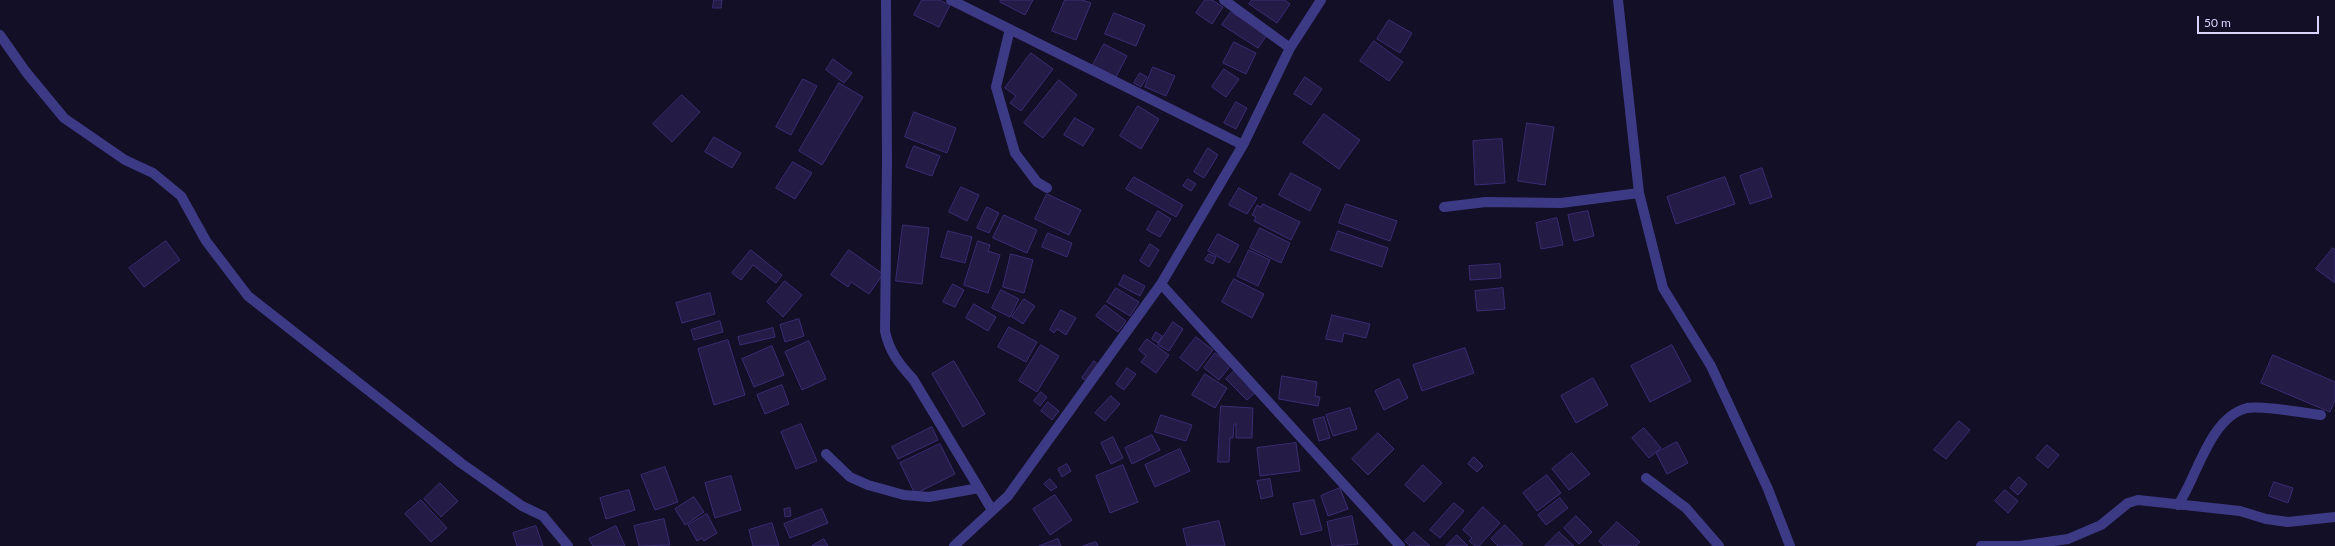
<!DOCTYPE html>
<html>
<head>
<meta charset="utf-8">
<style>
	body { margin:0 }
	#map { position:relative; width:2335px; height:546px; overflow:hidden; background:#130f26; font-family:Lato,sans-serif }
	canvas { display:block }
	.scale { position:absolute; left:2197px; top:16px; width:122px; height:18px; box-sizing:border-box; border:2px solid #d9d4ff; border-top:0; padding-left:5px; font-size:12px; line-height:14px; white-space:nowrap; color:#d9d4ff; -webkit-text-stroke:3px #130f26; paint-order:stroke }
</style>
</head>
<body>
<div id="map">
<canvas width="2335" height="546"></canvas>
<div class="scale">50 m</div>
</div>
<script>
const c = document.querySelector('canvas').getContext('2d');
c.lineJoin = 'round';
function fillPath(path, color) { c.fillStyle = color; c.fill(path, 'evenodd'); }
function strokePath(path, color, width, dash) { c.strokeStyle = color; c.lineWidth = width; c.lineCap = dash ? 'butt' : 'round'; c.setLineDash(dash || []); c.stroke(path); }
const building = new Path2D(`
	M714,0H722L721,8H713Z
	M922,0H939L950,5L939,27L914,15Z
	M1001,0H1033L1025,15L1000,2Z
	M1065,0H1082L1091,3L1076,40L1052,31Z
	M1205,0H1212L1223,7L1212,24L1196,13Z
	M1252,0H1285L1290,4L1277,23L1249,4Z
	M1231,12L1267,35L1258,48L1222,25Z
	M1114,13L1145,25L1136,46L1105,34Z
	M1389,20L1412,33L1400,53L1377,39Z
	M1374,41L1403,62L1389,81L1360,61Z
	M1234,42L1256,53L1246,74L1223,63Z
	M1104,44L1127,56L1116,77L1093,65Z
	M1031,53L1053,69L1021,111L1010,103L1016,96L1005,88Z
	M833,59L852,73L844,83L826,70Z
	M1153,67L1175,76L1166,96L1145,87Z
	M1224,69L1239,79L1226,97L1212,87Z
	M1140,73L1147,77L1141,87L1134,83Z
	M1305,77L1322,89L1311,105L1294,94Z
	M803,79L817,86L791,135L776,127Z
	M1059,80L1077,95L1043,138L1024,123Z
	M839,83L863,97L822,165L799,151Z
	M682,95L700,112L672,142L653,124Z
	M1236,102L1247,108L1236,129L1224,123Z
	M1138,106L1159,119L1141,149L1120,136Z
	M914,112L956,128L947,153L905,137Z
	M1324,114L1360,140L1339,169L1303,143Z
	M1075,118L1094,129L1083,146L1064,135Z
	M1527,123L1554,127L1545,185L1518,181Z
	M714,137L741,153L732,168L705,152Z
	M1502,139L1505,183L1475,185L1473,141Z
	M914,146L940,156L932,176L906,167Z
	M1208,148L1218,155L1204,178L1194,172Z
	M793,162L812,173L795,199L776,188Z
	M1762,168L1772,197L1750,204L1740,176Z
	M1291,173L1321,189L1310,211L1279,195Z
	M1134,177L1183,205L1176,217L1126,189Z
	M1725,177L1735,204L1676,224L1667,197Z
	M1188,179L1196,184L1191,191L1183,186Z
	M961,187L979,195L967,221L949,212Z
	M1239,188L1257,198L1247,214L1229,205Z
	M1047,194L1081,210L1069,235L1035,219Z
	M1263,204L1300,222L1291,240L1254,221L1256,217L1252,215L1257,205L1261,207Z
	M1346,204L1397,221L1390,241L1339,223Z
	M987,207L999,213L989,233L977,228Z
	M1158,211L1171,219L1160,237L1147,230Z
	M1588,211L1594,236L1574,241L1568,215Z
	M1004,215L1037,230L1027,253L993,238Z
	M1557,218L1563,245L1541,249L1536,223Z
	M903,225L929,228L922,284L896,281Z
	M1260,228L1290,243L1281,263L1250,248Z
	M948,231L972,237L965,263L941,257Z
	M1338,231L1388,248L1382,267L1331,250Z
	M1048,233L1072,243L1067,257L1042,247Z
	M1218,234L1239,245L1229,263L1208,251Z
	M166,241L180,260L144,287L129,268Z
	M978,241L990,245L988,251L1000,255L988,293L964,285Z
	M1150,244L1159,250L1149,267L1140,261Z
	M2333,248L2335,250V283L2316,269Z
	M751,250L782,275L776,283L753,265L741,280L732,273Z
	M849,250L883,274L869,294L851,282L848,287L831,275Z
	M1249,250L1270,260L1258,286L1237,276Z
	M1011,254L1033,260L1024,293L1003,287Z
	M1209,254L1216,257L1213,264L1205,260Z
	M1500,264L1501,278L1470,280L1469,266Z
	M1124,275L1145,286L1140,296L1119,285Z
	M1234,279L1264,294L1252,318L1222,302Z
	M785,281L802,295L783,317L767,302Z
	M953,284L964,290L955,307L943,302Z
	M1116,288L1139,302L1130,316L1107,302Z
	M1503,288L1505,309L1477,311L1475,291Z
	M1001,290L1019,299L1010,317L992,308Z
	M710,293L715,314L682,323L676,303Z
	M1024,299L1035,306L1023,324L1012,317Z
	M974,304L996,317L988,331L966,318Z
	M1105,305L1126,321L1118,332L1096,316Z
	M1061,310L1076,318L1066,335L1057,329L1054,333L1050,330Z
	M1332,315L1370,324L1366,338L1344,333L1342,342L1326,339Z
	M799,319L804,336L785,342L780,325Z
	M720,321L723,332L694,340L691,330Z
	M1173,322L1183,329L1169,351L1158,345Z
	M1009,327L1037,342L1026,362L998,347Z
	M773,328L775,337L740,345L738,337Z
	M1156,332L1162,336L1158,343L1152,339Z
	M1196,337L1213,350L1197,371L1180,358Z
	M1147,339L1169,355L1156,373L1141,362L1146,356L1139,350Z
	M728,340L745,395L714,405L698,349Z
	M809,341L826,379L802,390L785,352Z
	M1041,345L1059,356L1037,392L1019,381Z
	M1672,345L1691,381L1650,402L1631,366Z
	M772,346L784,375L754,387L742,359Z
	M1465,348L1474,373L1422,391L1413,365Z
	M1215,353L1231,365L1219,380L1204,368Z
	M2273,355L2335,382V400L2330,412L2261,383Z
	M954,361L985,414L963,427L932,374Z
	M1094,361L1099,365L1088,382L1082,378Z
	M1127,368L1136,374L1124,390L1116,384Z
	M1235,370L1257,391L1247,400L1226,379Z
	M1205,374L1227,388L1215,408L1192,395Z
	M1282,376L1317,382L1315,396L1320,397L1318,406L1279,399Z
	M1593,378L1608,405L1576,423L1561,396Z
	M1399,379L1408,398L1384,410L1375,391Z
	M782,385L789,404L765,414L757,395Z
	M1041,392L1047,397L1040,406L1034,401Z
	M1111,396L1120,404L1105,421L1095,413Z
	M1048,402L1059,411L1052,420L1041,411Z
	M1221,406L1253,408L1252,438H1236V424H1234L1233,438H1230L1229,462H1218Z
	M1350,408L1357,429L1333,436L1326,415Z
	M1161,415L1192,425L1186,441L1155,432Z
	M1324,417L1330,438L1319,441L1313,420Z
	M1959,421L1970,430L1946,459L1934,450Z
	M801,424L817,461L796,469L781,432Z
	M932,427L938,440L898,459L892,447Z
	M1644,428L1661,448L1649,458L1632,438Z
	M1378,433L1394,449L1368,475L1352,459Z
	M1152,435L1160,450L1132,464L1125,448Z
	M1113,437L1123,458L1111,464L1101,443Z
	M1677,442L1688,463L1667,474L1656,453Z
	M1296,443L1300,471L1260,476L1257,448Z
	M940,444L955,474L915,494L900,463Z
	M2047,445L2059,455L2048,468L2036,458Z
	M1180,449L1190,471L1155,487L1145,465Z
	M1572,453L1590,474L1569,490L1552,469Z
	M1474,457L1483,466L1477,472L1468,464Z
	M1067,464L1071,471L1062,477L1058,469Z
	M1123,465L1138,502L1110,513L1096,476Z
	M1423,465L1442,483L1424,502L1405,485Z
	M665,467L678,502L655,510L641,475Z
	M1547,475L1561,493L1537,511L1523,493Z
	M731,476L741,510L715,518L705,483Z
	M2019,477L2027,484L2018,495L2010,488Z
	M1050,479L1057,487L1051,491L1044,484Z
	M1270,479L1273,496L1261,499L1257,481Z
	M2274,482L2293,488L2288,503L2269,496Z
	M440,483L458,501L441,517L424,499Z
	M1340,488L1348,509L1328,516L1321,496Z
	M629,490L635,510L606,519L600,498Z
	M2005,490L2018,501L2008,513L1995,501Z
	M1055,495L1072,520L1050,535L1033,509Z
	M694,497L704,512L685,525L675,509Z
	M1560,498L1568,508L1546,525L1538,515Z
	M421,500L447,528L431,542L405,514Z
	M1314,500L1322,530L1301,535L1293,504Z
	M1454,503L1464,511L1440,538L1430,530Z
	M1483,507L1500,523L1479,546H1475L1469,541L1472,538L1463,530Z
	M790,508L791,516L785,517L784,509Z
	M822,509L828,523L790,538L784,524Z
	M707,514L717,533L704,541L702,538L697,541L688,525Z
	M1352,516L1358,544L1332,546L1327,522Z
	M1576,516L1592,532L1579,544L1564,528Z
	M664,519L670,545L639,546L634,526Z
	M1219,521L1225,546H1187L1183,529Z
	M1617,522L1640,542L1636,546H1604L1599,541Z
	M772,523L779,546H753L749,530Z
	M1505,525L1523,544L1520,546H1498L1491,539Z
	M536,526L543,546H517L513,533Z
	M616,526L625,546H593L589,539Z
	M1414,532L1430,546H1410L1405,541Z
	M1559,532L1574,546H1545Z
	M1457,535L1468,546H1446Z
	M824,539L828,546H812Z
	M1058,539L1061,546H1039Z
	M1096,542L1098,546H1083Z`);
const street = new Path2D(`
	M886,0L887,162L885,331C889,351 899,364 913,379L992,510
	M951,0L1243,145
	M1224,0L1290,48
	M1618,0L1639,193L1663,288L1711,366L1768,489L1790,546
	M1010,29L996,87L1015,153L1037,182L1047,188
	M0,35L26,72L64,118L125,160L153,173L181,196L206,241L248,296L461,463L522,506L543,516L568,546
	M1444,207L1486,202L1561,203L1639,193
	M1161,284L1400,546
	M826,454L850,477L868,485L904,495L929,497L979,488
	M1646,478L1686,508L1719,546
	M2178,505C2197,477 2210,417 2247,408C2262,405 2304,413 2321,415
	M954,546L1008,496L1161,284L1243,145L1290,48L1321,0
	M1981,546H2020L2068,539L2101,525L2128,503L2138,500L2240,511L2266,519L2288,522L2335,517`);
fillPath(building, '#241b47');
strokePath(building, '#3b2d73', 1);
strokePath(street, '#3d3a85', 10);
</script>
</body>
</html>
